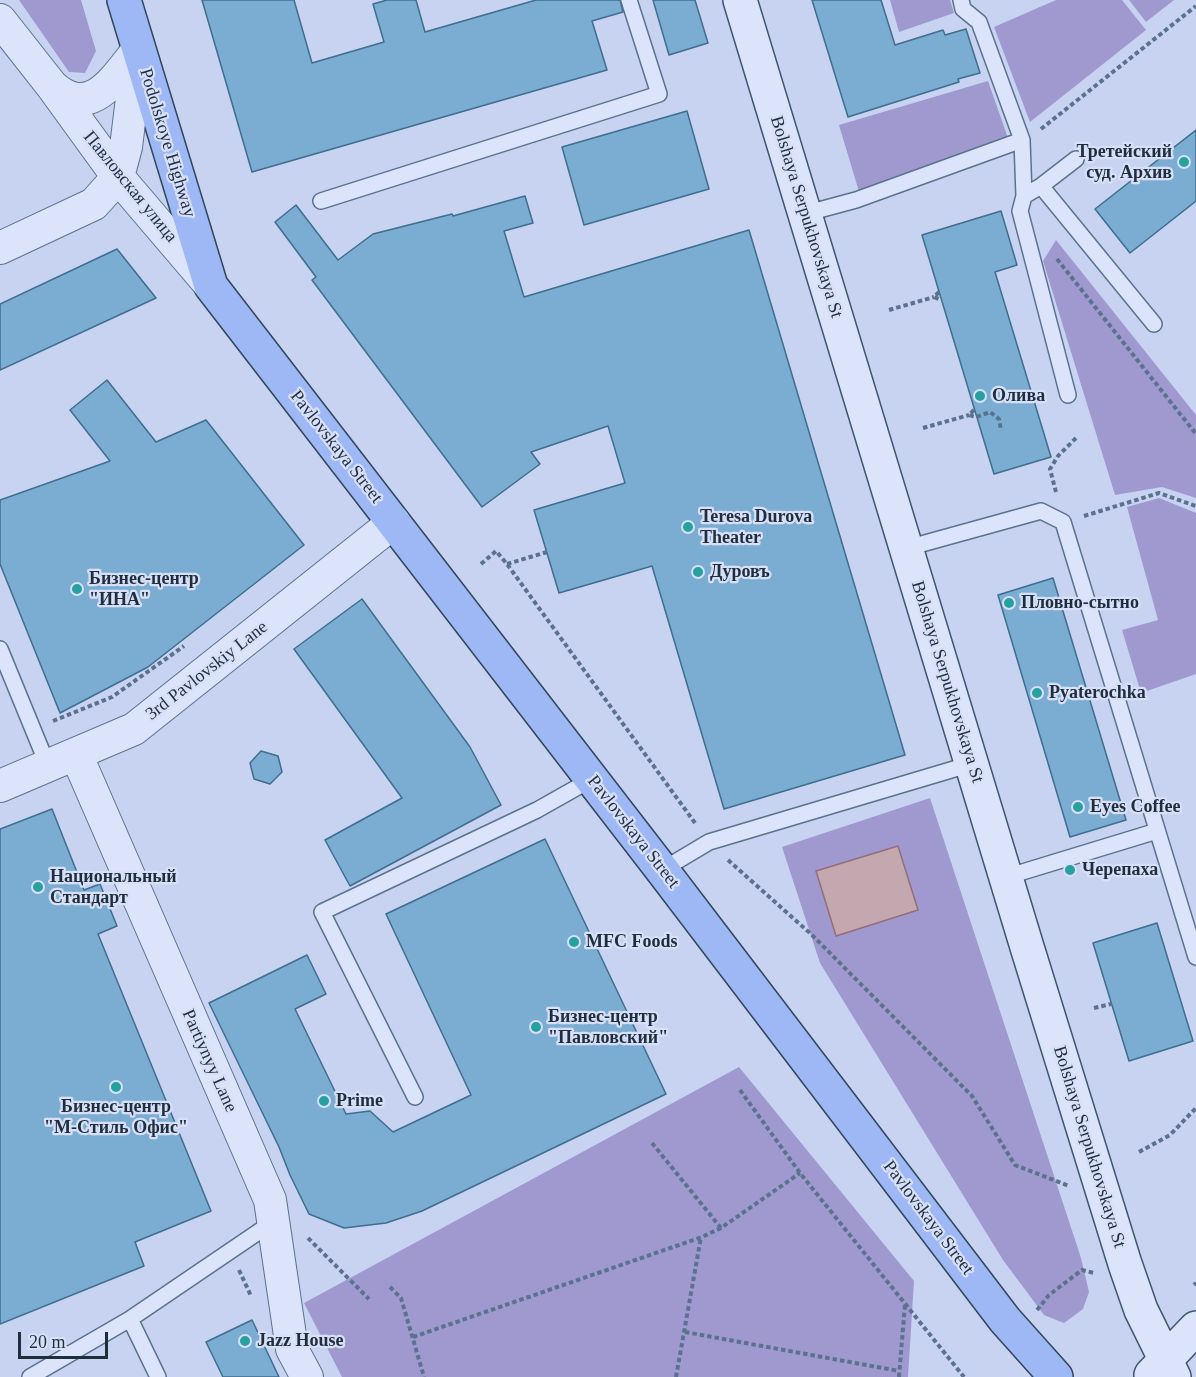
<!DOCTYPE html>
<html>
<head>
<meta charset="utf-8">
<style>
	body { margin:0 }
	#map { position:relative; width:1196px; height:1377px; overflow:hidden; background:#c7d3f1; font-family:"Times New Roman",serif }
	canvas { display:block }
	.scale { position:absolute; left:18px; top:1332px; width:90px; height:27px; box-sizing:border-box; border:3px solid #1f2e3d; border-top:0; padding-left:8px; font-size:18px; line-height:21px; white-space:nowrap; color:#1f2e3d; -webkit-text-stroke:4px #d7e0f8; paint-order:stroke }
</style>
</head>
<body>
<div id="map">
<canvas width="1196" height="1377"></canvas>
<div class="scale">20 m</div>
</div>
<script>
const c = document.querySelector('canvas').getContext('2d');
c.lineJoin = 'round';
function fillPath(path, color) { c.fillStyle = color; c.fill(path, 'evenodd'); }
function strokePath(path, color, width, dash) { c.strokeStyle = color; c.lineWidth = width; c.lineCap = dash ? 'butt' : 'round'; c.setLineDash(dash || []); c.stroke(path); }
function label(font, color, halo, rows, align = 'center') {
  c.font = font + ' "Times New Roman",serif'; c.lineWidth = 4.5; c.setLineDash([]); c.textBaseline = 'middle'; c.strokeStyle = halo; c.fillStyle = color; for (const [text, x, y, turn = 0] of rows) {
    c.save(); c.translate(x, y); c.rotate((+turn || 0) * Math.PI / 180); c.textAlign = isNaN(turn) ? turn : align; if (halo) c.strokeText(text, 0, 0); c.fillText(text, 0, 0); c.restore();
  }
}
const green = new Path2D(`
	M19,0H81L96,51L85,73L69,72Z
	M890,0H950L954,13L899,32Z
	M1056,0H1122L1146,30L1030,122L994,27Z
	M1129,0H1174L1146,22Z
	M988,81L1009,141L860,195L839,125Z
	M1056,240L1196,415V498L1162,487L1115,495L1043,261Z
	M1159,498L1196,513V674L1141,693L1122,630L1158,620L1127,507Z
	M930,798L1081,1258L1089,1292L1083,1309L1064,1323L1044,1315L1003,1260L820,963L782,847Z
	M739,1067L914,1281L908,1377H342L304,1303Z`);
const water = new Path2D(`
	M898,846L918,910L836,936L816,871Z`);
const building = new Path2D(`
	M202,0H294L312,63L384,42L373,4L387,0H416L425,32L536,0H620L623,12L592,21L607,70L252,172Z
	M653,0H695L708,43L669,55Z
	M812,0H881L895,45L943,30L945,35L966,29L980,73L958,79L959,82L848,117Z
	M687,111L709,189L584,225L562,147Z
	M1196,130V201L1130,253L1095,209Z
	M525,196L533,223L504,231L524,297L749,230L905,755L724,809L652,566L559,593L534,510L625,483L608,426L531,452L540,464L482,507L312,280L316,277L275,222L296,205L338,260L373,234L452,214L453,216Z
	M1001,211L1017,265L995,272L1051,457L994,474L922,235Z
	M117,249L156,298L0,370V304Z
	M107,380L156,442L206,420L304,545L148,667L60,713L0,564V500L110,461L70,410Z
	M1053,578L1126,820L1070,837L998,595Z
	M362,599L470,747L501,805L350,886L325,840L402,798L294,649Z
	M261,751L278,756L282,772L270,784L254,779L250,763Z
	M52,809L84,890L100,884L117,926L98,934L211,1211L135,1242L144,1266L0,1324V829Z
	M545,839L666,1094L422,1211L386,1223L344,1228L309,1214L290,1175L279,1147L209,1003L307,955L326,994L295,1009L346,1114L370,1111L393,1132L471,1095L386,914Z
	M1157,923L1193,1041L1129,1061L1093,943Z
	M252,1320L279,1377H223L206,1342Z`);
const path = new Path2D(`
	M1041,129L1196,6
	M1057,259L1196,434
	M939,292L934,297L941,300
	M889,310L934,297
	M974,410L969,415L976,417L990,412L999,419L1001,430
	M923,428L969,415
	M1056,492L1050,469L1058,456L1078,436
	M1084,516L1159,493L1196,506
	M481,564L496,551L507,564L695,823
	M507,564L547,552
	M53,721L112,697L184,646
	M728,860L811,934L972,1096L1015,1165L1069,1186
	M1094,1008L1111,1004
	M740,1090L800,1173L964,1377
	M652,1143L721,1228
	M1139,1152L1170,1135L1196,1108
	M308,1238L369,1299
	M239,1270L251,1296
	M1194,1285L1196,1283
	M390,1287L401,1298L424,1377
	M1037,1310L1049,1295L1082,1270L1094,1273
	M685,1332L899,1371
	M413,1337L702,1237L721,1228L800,1173
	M676,1377L701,1237
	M899,1377L905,1304`);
const lane = new Path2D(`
	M961,0L963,9L979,22L1022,140L1024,196L1020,211L1068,395
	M1041,186L1076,159
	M1024,196L1041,186L1154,324
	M321,201L659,94L629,0
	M804,214L856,200L1022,140
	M907,548L1041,511L1063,522L1196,957
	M0,649L48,766
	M662,870L709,842L971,764
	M1006,877L1157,831
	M415,1097L322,912L537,810L592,779
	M130,1319L158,1377
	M30,1377L130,1319L273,1222`);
const street = new Path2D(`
	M0,20L52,86L118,177L211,286
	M52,86C91,121 115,78 138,50
	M0,248L94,204L118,177L126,147L138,50
	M76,754L270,1200L292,1349L307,1377
	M0,786L134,729L394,522`);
const secondary = new Path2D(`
	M740,0L1027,947L1125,1264L1141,1310L1174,1377
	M1151,1375L1196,1328`);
const primary = new Path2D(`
	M124,0L211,286L662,870L1005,1320L1056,1377`);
const markers = [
	[1184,162,6,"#27a0a0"],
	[980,396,6,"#27a0a0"],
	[688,527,6,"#27a0a0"],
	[698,572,6,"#27a0a0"],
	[77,589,6,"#27a0a0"],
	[1009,603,6,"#27a0a0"],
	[1037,693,6,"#27a0a0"],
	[1078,807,6,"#27a0a0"],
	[1070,870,6,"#27a0a0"],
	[38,887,6,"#27a0a0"],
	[574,942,6,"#27a0a0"],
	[536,1027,6,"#27a0a0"],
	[116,1087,6,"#27a0a0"],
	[324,1101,6,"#27a0a0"],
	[245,1341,6,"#27a0a0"]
];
const streetNames = [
	["Podolskoye Highway",167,143,73],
	["Павловская улица",130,187,51],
	["Bolshaya Serpukhovskaya St",806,217,73],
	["Pavlovskaya Street",336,447,52],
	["3rd Pavlovskiy Lane",207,671,-38],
	["Bolshaya Serpukhovskaya St",947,682,73],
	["Pavlovskaya Street",633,832,52],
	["Partiynyy Lane",209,1061,66],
	["Bolshaya Serpukhovskaya St",1089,1147,73],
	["Pavlovskaya Street",928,1218,53]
];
const poiNames = [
	["Третейский",1172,152,"right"],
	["суд. Архив",1172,173,"right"],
	["Олива",992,396],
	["Teresa Durova",700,517],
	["Theater",700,538],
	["Дуровъ",710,572],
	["Бизнес-центр",89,579],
	["\"ИНА\"",89,600],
	["Пловно-сытно",1021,603],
	["Pyaterochka",1049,693],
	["Eyes Coffee",1090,807],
	["Черепаха",1082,870],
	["Национальный",50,877],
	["Стандарт",50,898],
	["MFC Foods",586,942],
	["Бизнес-центр",548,1017],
	["\"Павловский\"",548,1038],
	["Prime",336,1101],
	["Бизнес-центр",116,1107,"center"],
	["\"М-Стиль Офис\"",116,1128,"center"],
	["Jazz House",257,1341]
];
fillPath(green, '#a099d0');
fillPath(water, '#c4a8b0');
strokePath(water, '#936e77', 1.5);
fillPath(building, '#7bacd1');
strokePath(building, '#3f6e8e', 1.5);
strokePath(lane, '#5b728e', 18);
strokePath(street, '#5b728e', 34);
strokePath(secondary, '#3e5670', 36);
strokePath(primary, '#2f465b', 36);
strokePath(path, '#5b728e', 4, [4.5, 3]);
strokePath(lane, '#dbe4fb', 15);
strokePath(street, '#dbe4fb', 32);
strokePath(secondary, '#dbe4fb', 33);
strokePath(primary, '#9eb8f5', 33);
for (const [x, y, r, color] of markers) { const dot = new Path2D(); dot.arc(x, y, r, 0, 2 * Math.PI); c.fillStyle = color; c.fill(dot); strokePath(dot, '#d7e0f8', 2); }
label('18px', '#1f2e3d', '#d7e0f8', streetNames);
label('bold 18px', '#1f2e3d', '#d7e0f8', poiNames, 'left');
</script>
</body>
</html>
